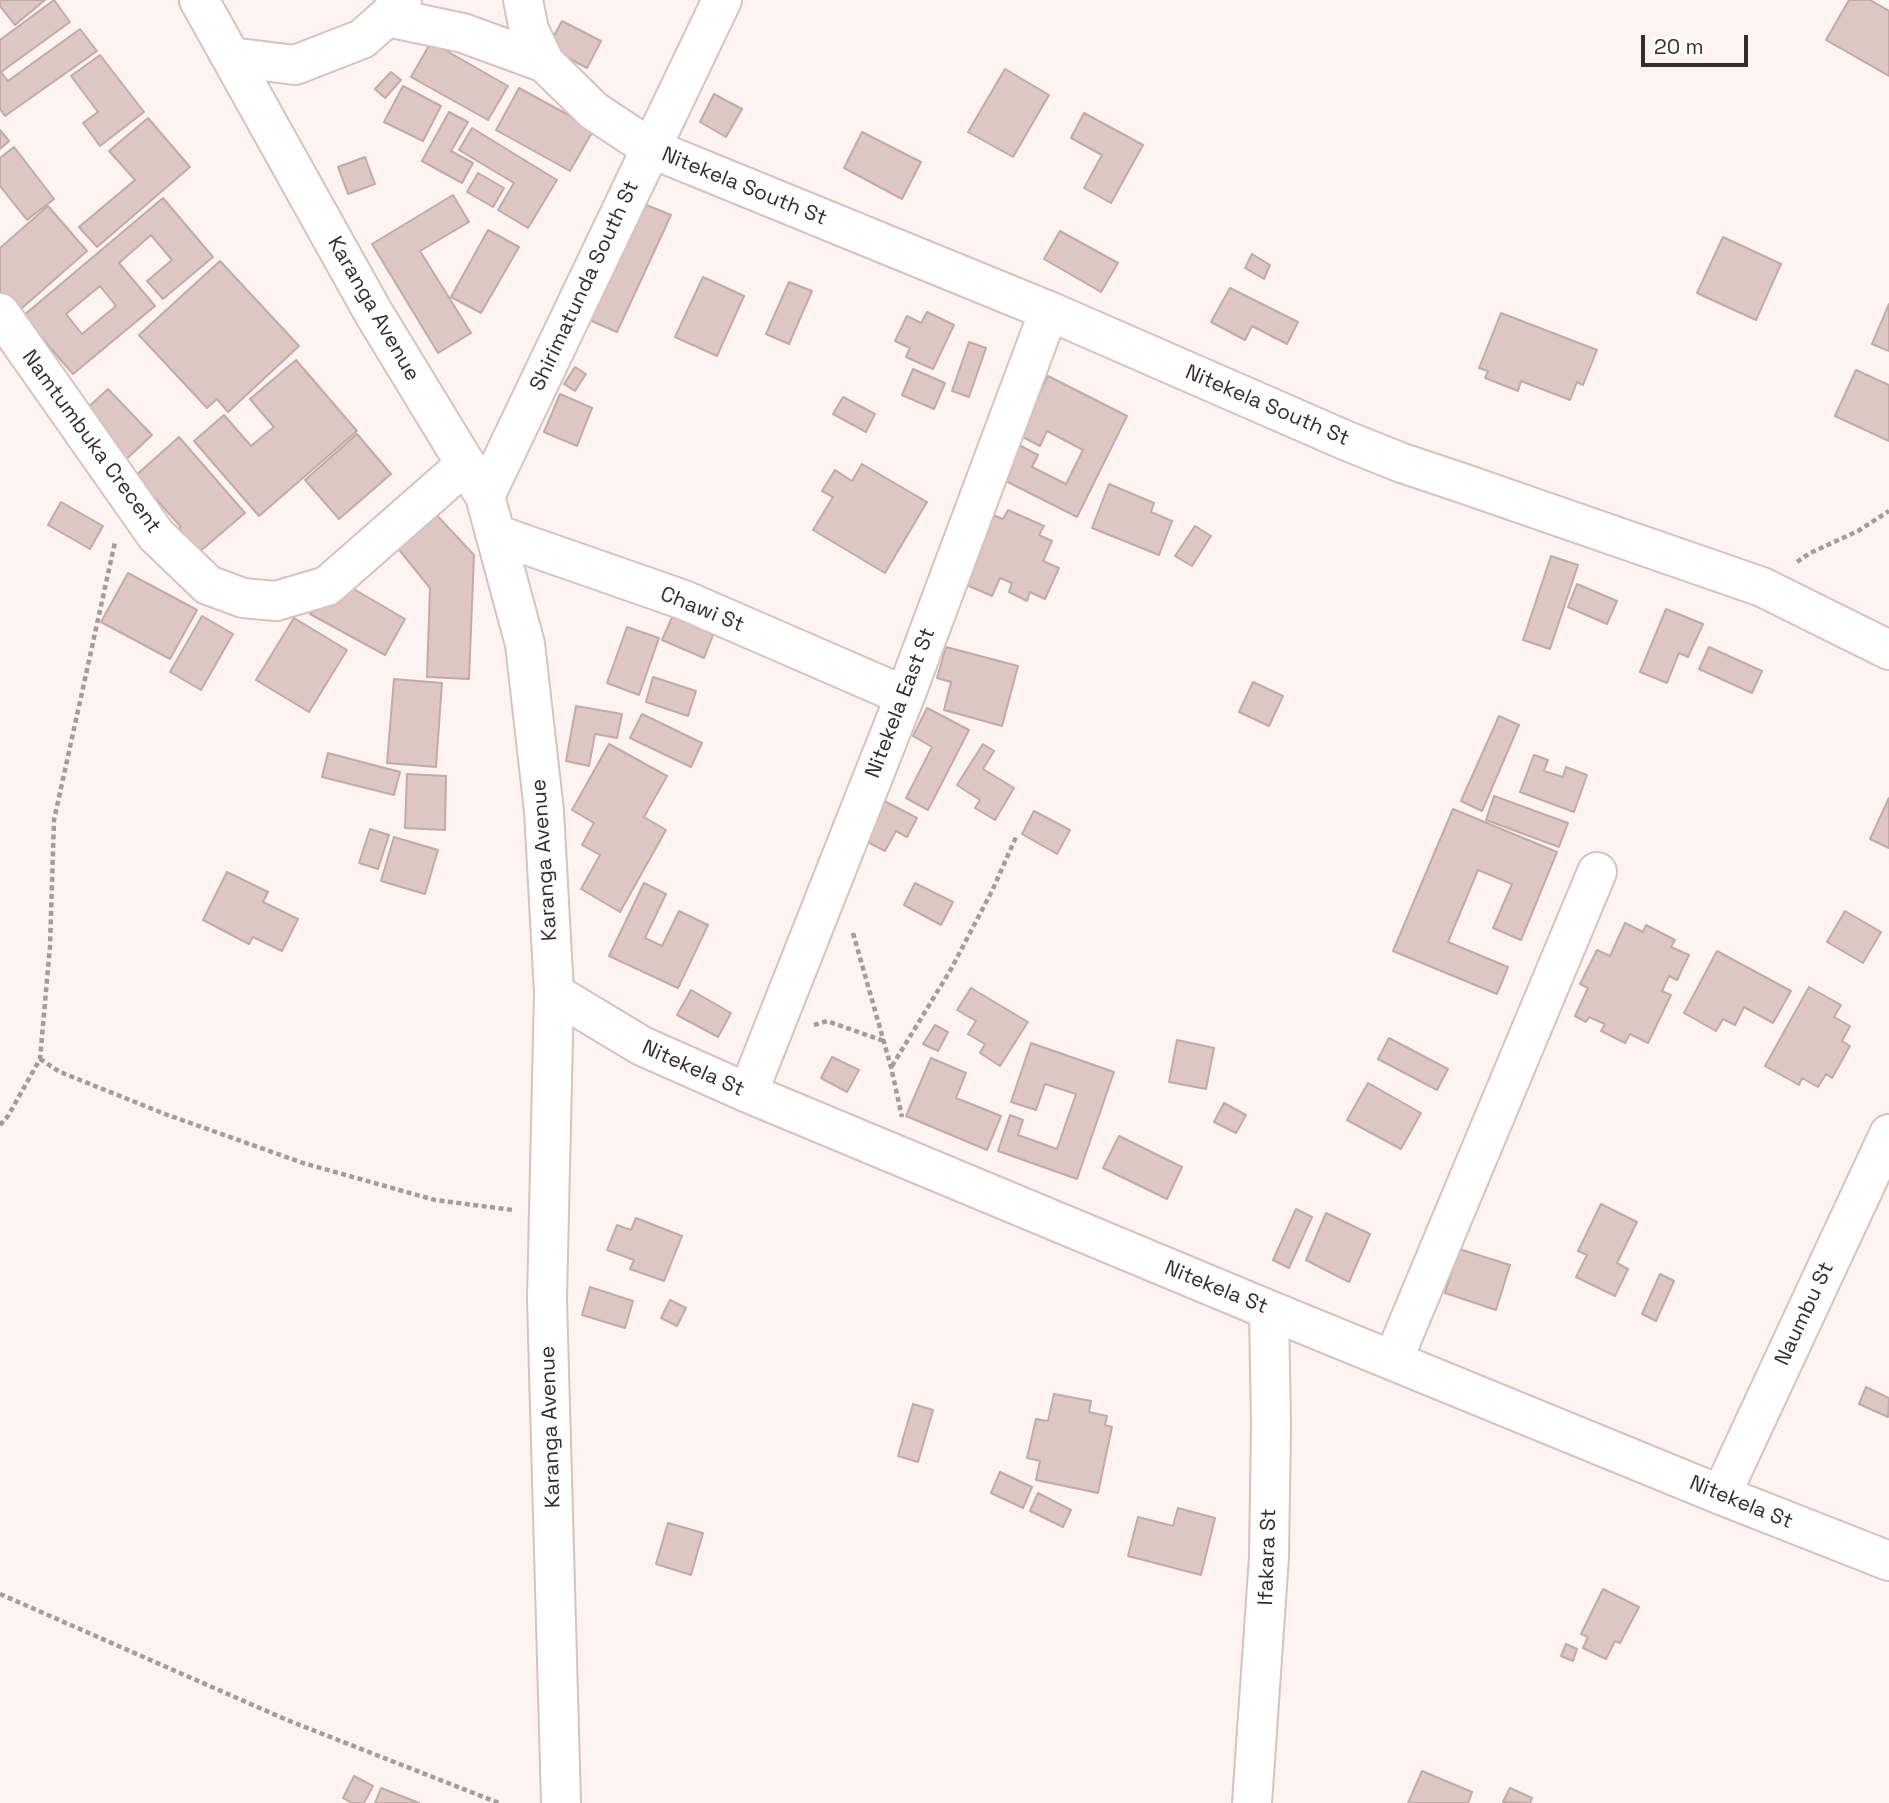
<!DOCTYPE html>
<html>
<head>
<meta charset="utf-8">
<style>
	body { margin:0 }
	#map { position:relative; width:1889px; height:1803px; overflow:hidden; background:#fdf3f1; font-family:"Space Grotesk",sans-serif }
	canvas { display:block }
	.scale { position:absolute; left:1641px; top:35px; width:107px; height:32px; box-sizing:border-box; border:4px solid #362c2b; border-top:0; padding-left:9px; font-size:21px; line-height:24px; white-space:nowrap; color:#362c2b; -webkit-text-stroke:5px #fff; paint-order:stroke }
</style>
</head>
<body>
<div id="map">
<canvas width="1889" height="1803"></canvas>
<div class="scale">20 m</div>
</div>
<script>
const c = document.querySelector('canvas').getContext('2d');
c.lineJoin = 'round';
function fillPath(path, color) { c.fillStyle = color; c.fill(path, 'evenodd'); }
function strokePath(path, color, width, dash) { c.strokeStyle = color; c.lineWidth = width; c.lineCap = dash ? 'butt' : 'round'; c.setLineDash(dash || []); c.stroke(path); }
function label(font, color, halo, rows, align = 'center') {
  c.font = font + ' "Space Grotesk",sans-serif'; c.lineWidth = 7; c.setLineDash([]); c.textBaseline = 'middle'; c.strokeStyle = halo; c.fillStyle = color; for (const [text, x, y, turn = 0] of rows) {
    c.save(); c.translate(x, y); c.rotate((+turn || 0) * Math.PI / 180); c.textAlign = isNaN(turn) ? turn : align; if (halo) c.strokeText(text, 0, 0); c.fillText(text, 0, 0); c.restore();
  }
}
const building = new Path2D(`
	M0,0H45L15,25L0,6Z
	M54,0L70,22L1,72L8,81L80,29L97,51L5,116L0,109V40Z
	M1849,0H1870L1889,11V76L1826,40Z
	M562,21L601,41L587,68L548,47Z
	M431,42L508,86L488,120L411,77Z
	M100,55L144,112L100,146L83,123L98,112L71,76Z
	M1005,69L1049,95L1013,157L968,132Z
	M391,72L401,80L385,98L375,89Z
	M403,86L441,106L423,141L384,122Z
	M519,88L594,129L570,171L496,130Z
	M714,94L742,109L726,137L700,122Z
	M449,112L468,122L451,151L473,163L462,183L422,161Z
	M1084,113L1143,145L1111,203L1084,188L1102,155L1071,138Z
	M148,118L190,167L97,247L79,227L135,180L109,151Z
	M472,128L557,180L528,228L498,210L514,183L459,150Z
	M0,130L9,141L0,149Z
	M862,132L921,162L902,199L844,168Z
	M14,147L54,199L27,220L0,186V158Z
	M365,157L375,184L348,194L338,167Z
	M478,173L504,188L493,207L467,192Z
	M453,195L469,222L420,251L471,333L438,353L372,244Z
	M163,198L213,257L163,299L147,281L172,260L151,235L119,263L155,306L73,374L23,316ZM100,286L116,306L82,334L66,314Z
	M632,199L671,215L617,332L578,315Z
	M48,206L87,251L14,315L0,299V248Z
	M488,230L519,247L481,313L451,297Z
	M1060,231L1118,263L1101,292L1044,259Z
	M1723,237L1781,264L1756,320L1697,293Z
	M1252,254L1270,265L1264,279L1245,268Z
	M220,261L299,346L228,412L217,399L207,408L139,335Z
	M703,277L744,296L717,356L675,337Z
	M789,282L812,291L789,344L766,334Z
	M1230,288L1298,322L1287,344L1252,326L1245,340L1211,322Z
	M1889,304V351L1872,344Z
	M927,312L954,325L933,369L906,357L910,348L895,341L907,316L921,323Z
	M1501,313L1597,350L1583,385L1577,382L1570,400L1521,381L1518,391L1485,378L1488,371L1479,368Z
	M969,342L986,348L969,397L952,391Z
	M296,360L357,431L259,516L194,441L224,415L251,446L274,427L250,399Z
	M575,367L586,374L575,391L564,384Z
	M913,369L945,383L934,409L902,395Z
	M1856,370L1889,385V441L1835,416Z
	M1048,376L1127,416L1077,517L1000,478L1017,444L1038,455L1032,467L1066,484L1083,450L1047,431L1040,446L1019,435Z
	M108,389L152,435L119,466L83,412Z
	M560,394L592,408L577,446L544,432Z
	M843,397L875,414L866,432L833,414Z
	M357,434L391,474L339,519L305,480Z
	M179,437L245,513L191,559L171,535L181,527L156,499L145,509L125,485Z
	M862,464L927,502L885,573L813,530L833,497L822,491L835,470L852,481Z
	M1109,484L1154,503L1151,512L1172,521L1159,555L1092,528Z
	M61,502L103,526L90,549L48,525Z
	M431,509L474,555L469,679L427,677L430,588L392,541Z
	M1008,510L1044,526L1039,535L1052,541L1043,561L1059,568L1045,599L1030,592L1027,601L1009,592L1012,583L1000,578L992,596L962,583L993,515L1003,519Z
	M1195,526L1211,536L1192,566L1175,556Z
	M1551,556L1578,565L1550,649L1523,640Z
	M128,573L197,610L170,659L101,622Z
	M340,581L405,619L385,655L310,614Z
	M1577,584L1617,601L1607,624L1568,607Z
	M1666,609L1703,624L1688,657L1679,653L1667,683L1640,672Z
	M674,613L715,630L704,658L662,640Z
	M202,616L233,634L201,690L170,672Z
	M294,618L347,650L309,712L256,680Z
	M627,627L659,638L639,695L607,683Z
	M946,647L1018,666L1002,726L944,710L951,682L937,678Z
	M1709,647L1762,671L1752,693L1699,669Z
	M653,677L696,691L688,716L646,702Z
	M394,679L442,683L436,767L387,763Z
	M1253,682L1283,696L1269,726L1239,712Z
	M576,706L622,714L617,738L595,734L589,766L566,761Z
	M927,708L969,730L928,810L906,798L932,747L913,736Z
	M642,714L702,743L691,767L630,738Z
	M1499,716L1519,725L1482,811L1461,801Z
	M609,744L667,776L644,817L666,830L620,912L581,889L600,855L582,845L594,823L572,810Z
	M983,744L994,751L983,769L1014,788L995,820L975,808L980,800L957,785Z
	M328,753L400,772L394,795L322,777Z
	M1534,755L1548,760L1544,771L1563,777L1566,767L1587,775L1574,812L1520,792Z
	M407,774L446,776L445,830L405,828Z
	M871,794L917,818L907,837L896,831L885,851L850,833Z
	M1494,796L1568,823L1559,847L1486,820Z
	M1889,798V848L1870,839Z
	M1453,809L1557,852L1521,940L1493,928L1512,884L1478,870L1448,942L1508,967L1497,994L1393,951Z
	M1034,811L1070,830L1057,854L1022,834Z
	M370,829L389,835L378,869L359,863Z
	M394,837L438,850L425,894L381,881Z
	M227,872L268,892L263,902L298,919L282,951L253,937L249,944L203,920Z
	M644,883L666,894L645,938L662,946L679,911L708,925L678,988L609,956Z
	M915,883L953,902L941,925L904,905Z
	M1845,911L1881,932L1863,963L1827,942Z
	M1625,923L1643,932L1646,925L1675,940L1671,947L1689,955L1677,980L1669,976L1662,991L1671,995L1648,1043L1630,1034L1625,1043L1601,1031L1605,1024L1589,1017L1586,1022L1575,1016L1588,988L1580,984L1597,950L1610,956Z
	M1717,951L1791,991L1773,1023L1744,1007L1735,1025L1723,1019L1716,1031L1684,1013Z
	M1809,987L1841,1005L1834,1017L1850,1026L1842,1041L1850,1046L1832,1078L1826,1074L1818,1087L1802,1078L1799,1085L1765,1066Z
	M971,988L1028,1022L1000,1066L980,1053L985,1044L968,1034L976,1021L957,1010Z
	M691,990L731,1013L718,1037L677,1015Z
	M935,1025L948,1032L938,1051L923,1044Z
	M1389,1038L1448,1069L1437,1090L1378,1059Z
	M1177,1040L1214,1048L1206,1089L1169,1082Z
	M1031,1043L1114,1072L1077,1179L998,1151L1010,1115L1023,1120L1018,1135L1057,1149L1076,1094L1045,1084L1036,1110L1011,1102Z
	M832,1057L859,1070L847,1092L821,1078Z
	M931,1058L966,1073L956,1098L1001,1116L987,1150L906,1116Z
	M1368,1083L1421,1113L1401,1149L1347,1120Z
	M1224,1103L1246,1115L1236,1133L1214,1122Z
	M1119,1136L1182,1167L1167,1199L1103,1168Z
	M1601,1204L1637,1222L1617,1263L1628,1269L1615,1296L1576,1277L1587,1255L1578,1251Z
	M1296,1209L1312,1217L1289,1268L1273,1260Z
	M1326,1213L1370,1234L1349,1282L1306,1260Z
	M636,1218L682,1236L664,1281L630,1269L634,1260L607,1250L617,1225L631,1230Z
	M1459,1249L1510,1265L1496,1310L1445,1293Z
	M1660,1274L1674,1281L1656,1321L1642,1314Z
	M590,1287L633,1301L625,1328L582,1315Z
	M670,1300L686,1308L677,1326L661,1318Z
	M1866,1387L1889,1398L1888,1417L1859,1404Z
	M1054,1394L1091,1401L1089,1412L1107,1416L1105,1425L1112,1427L1098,1493L1036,1480L1040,1461L1027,1458L1036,1419L1048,1421Z
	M913,1404L933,1410L918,1462L898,1456Z
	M1000,1472L1032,1487L1023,1508L991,1493Z
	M1038,1493L1071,1510L1063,1527L1030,1511Z
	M1178,1508L1215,1518L1201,1575L1128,1556L1138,1517L1173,1526Z
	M668,1523L703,1533L691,1575L656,1564Z
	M1603,1589L1639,1607L1620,1643L1615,1641L1606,1659L1583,1648L1588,1637L1581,1634Z
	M1566,1644L1577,1649L1573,1661L1561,1656Z
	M1422,1771L1472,1792L1468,1803H1408Z
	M354,1776L373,1786L364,1803H352L343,1798Z
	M381,1788L419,1803H375Z
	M1510,1788L1532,1798L1530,1803L1503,1802Z`);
const path = new Path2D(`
	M1797,562L1810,553L1858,531L1889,511
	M853,933L891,1067L902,1117
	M814,1025L827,1021L884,1041
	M40,1059L60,1072L165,1114L303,1163L435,1200L513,1210
	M892,1066L950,971L992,891L1016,837
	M0,1125L8,1116L40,1059L50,946L54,820L115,542
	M0,1594L287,1720L499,1803`);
const minor = new Path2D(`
	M199,0L373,312L485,496L525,644L544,811L554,993L547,1299L561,1803
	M523,0L529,30L545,63L594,111L650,148L1049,311L1347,441L1402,463L1459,482L1762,587L1889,650
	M387,17L463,33L545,63
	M231,57L295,65L362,39L387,17L402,0
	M0,313L156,535L208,585L243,598L276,601L327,586L466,464
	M485,496L722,0
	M495,534L684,600L905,696
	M554,993L642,1046L748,1093L1269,1310L1721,1495L1889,1561
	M748,1093L905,696L1049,311
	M1393,1360L1597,872
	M1721,1495L1889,1134
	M1252,1803L1269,1557L1271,1425L1269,1310`);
const streetNames = [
	["Nitekela South St",744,187,22],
	["Shirimatunda South St",585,286,-65],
	["Karanga Avenue",373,309,60],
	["Nitekela South St",1267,406,23],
	["Namtumbuka Crecent",91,442,54],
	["Chawi St",702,610,22],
	["Nitekela East St",901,703,-69],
	["Karanga Avenue",545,860,-94],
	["Nitekela St",693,1069,24],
	["Nitekela St",1216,1288,22],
	["Naumbu St",1805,1314,-65],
	["Karanga Avenue",551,1427,-92],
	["Nitekela St",1741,1503,22],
	["Ifakara St",1268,1557,-88]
];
fillPath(building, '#dec6c2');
strokePath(building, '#c2aba7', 2);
strokePath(minor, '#d9c1be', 42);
strokePath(path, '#a59b99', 4.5, [5, 3.5]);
strokePath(minor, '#fff', 38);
label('21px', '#362c2b', '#fff', streetNames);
</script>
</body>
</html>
